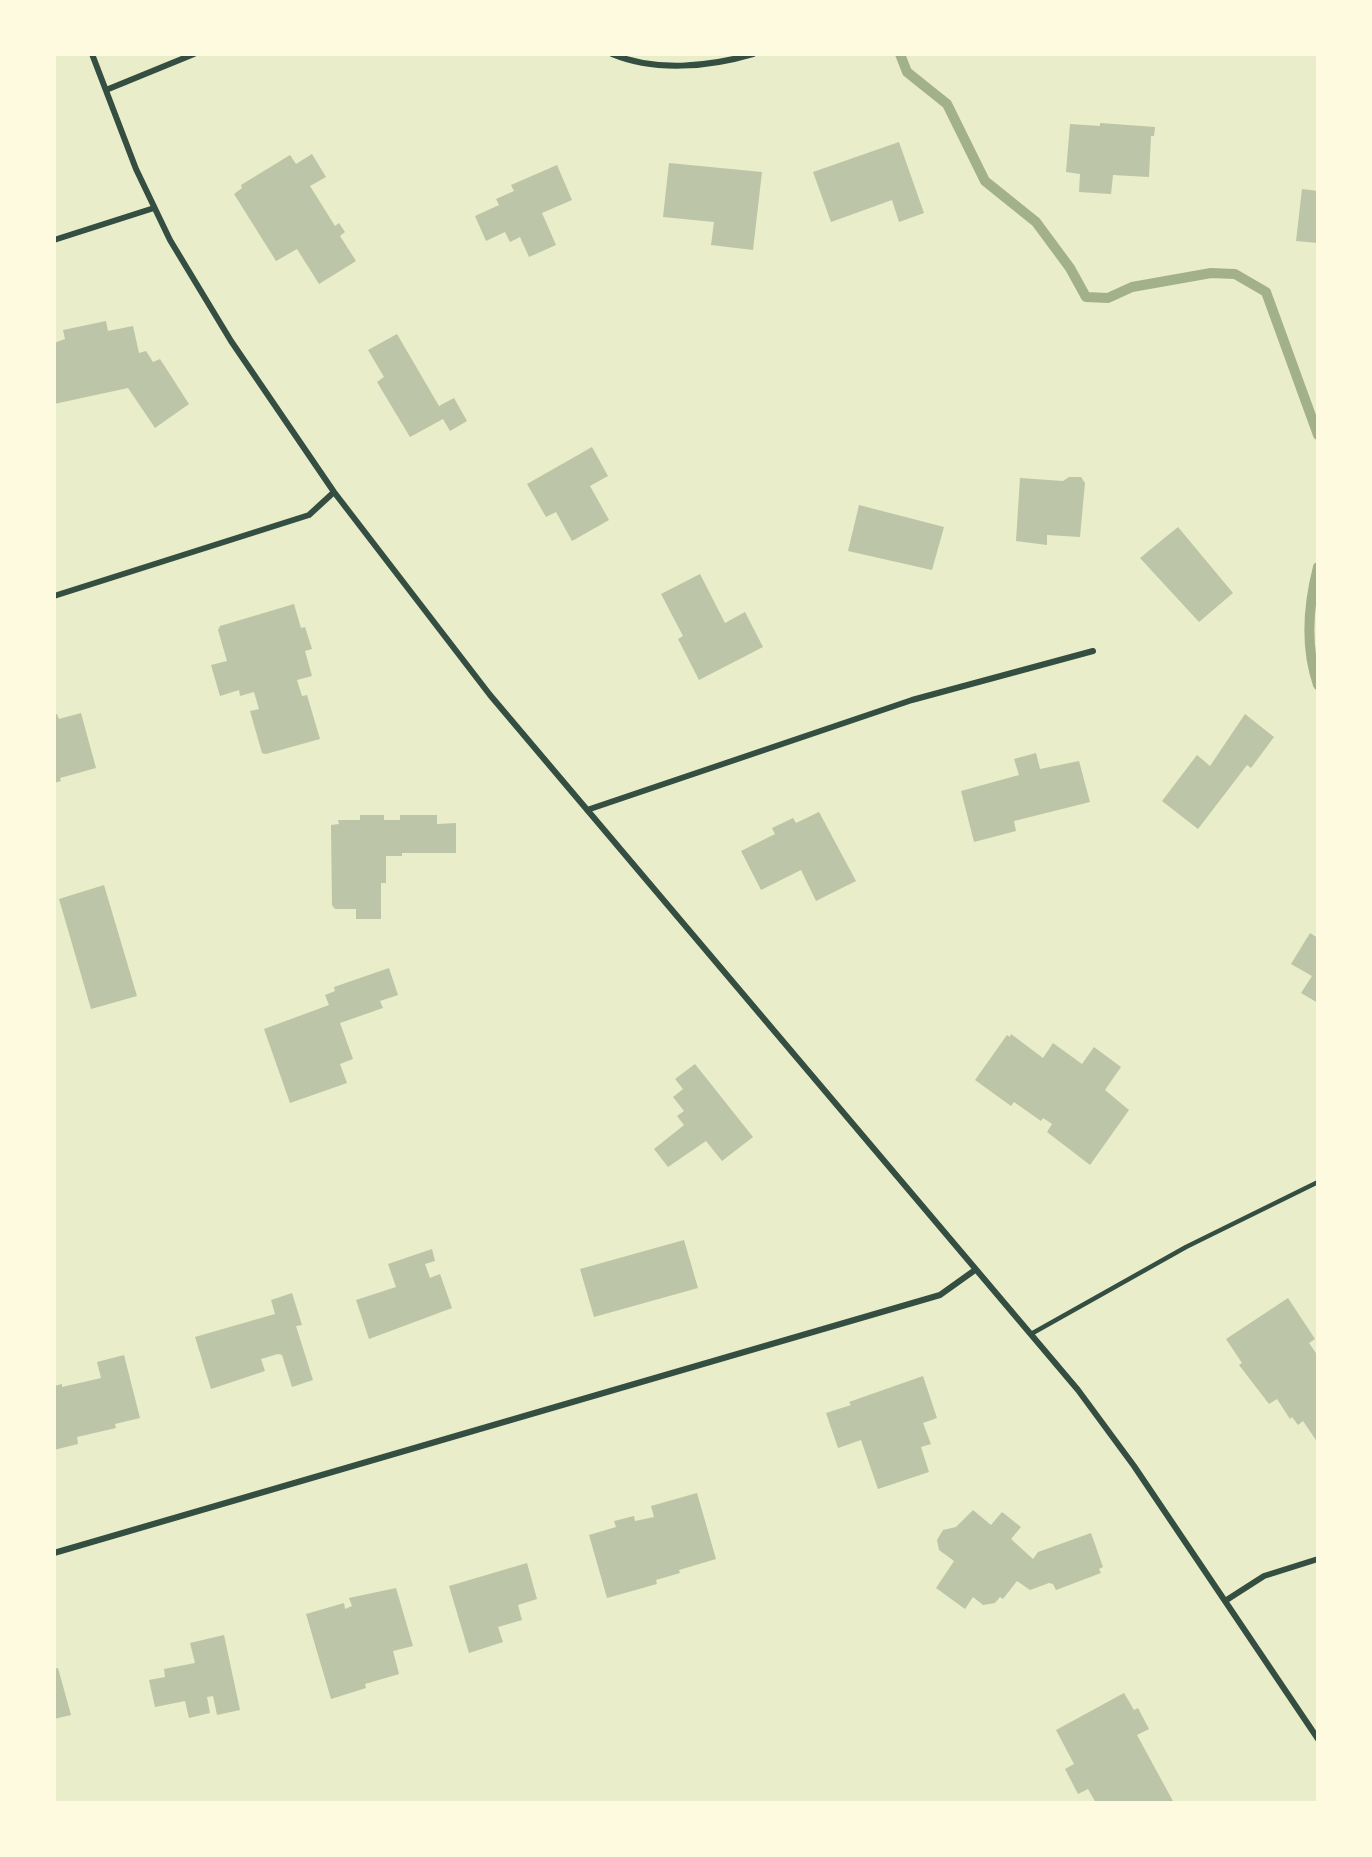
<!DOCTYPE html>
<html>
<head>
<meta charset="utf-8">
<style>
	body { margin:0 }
	#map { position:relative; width:1372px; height:1857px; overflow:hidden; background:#e9edc9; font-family:"Public Sans",sans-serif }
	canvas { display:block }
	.frame { position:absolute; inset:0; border:56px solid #fefae0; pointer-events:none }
</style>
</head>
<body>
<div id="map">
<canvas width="1372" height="1857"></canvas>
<div class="frame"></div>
</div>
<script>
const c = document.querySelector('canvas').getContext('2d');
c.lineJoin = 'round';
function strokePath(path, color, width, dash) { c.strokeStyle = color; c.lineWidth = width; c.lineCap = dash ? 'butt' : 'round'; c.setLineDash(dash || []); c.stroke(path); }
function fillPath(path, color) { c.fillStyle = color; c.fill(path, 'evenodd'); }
const stream = new Path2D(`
	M900,54L907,72L947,104L985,181L1036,222L1070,268L1086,297L1108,298L1132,287L1211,273L1235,274L1266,292L1318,435
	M1318,567C1308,606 1305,647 1318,685`);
const building = new Path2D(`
	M1100,123L1155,127L1154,136H1151L1149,177L1113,175L1111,194L1079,192L1080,174L1066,172L1070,124L1100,126Z
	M899,142L924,213L899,222L892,200L831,222L813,172Z
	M312,154L326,177L310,186L335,226L339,223L345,232L340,236L356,261L319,284L297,249L276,261L234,194L242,188L241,185L290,155L296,164Z
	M669,163L762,172L753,250L711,245L714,222L663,217Z
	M557,165L572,200L542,213L556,245L529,257L520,237L510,242L505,232L486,241L475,216L499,205L496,199L514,191L511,185Z
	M1302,189L1318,191V243L1296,241Z
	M106,321L108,331L133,326L139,353L146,351L153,362L160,359L189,404L155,428L128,388L54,404V343L65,339L63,330Z
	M397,334L439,406L454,398L467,421L450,431L443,419L410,437L377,382L384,377L368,350Z
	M592,447L608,476L590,486L609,520L572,541L556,512L546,517L527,484Z
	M1069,477H1081L1085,483L1080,537L1047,535V545L1016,541L1020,478L1063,481Z
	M859,505L944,527L932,570L848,551Z
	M1178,527L1233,593L1199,622L1140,558Z
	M700,574L725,623L745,612L763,647L699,680L678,639L683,636L661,594Z
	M294,604L301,628L305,627L312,649L305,651L312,676L297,680L302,696L307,695L320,739L266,754L262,753L250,711L259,709L254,692L240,696L239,690L220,696L211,665L227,661L218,630L220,626Z
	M81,713L96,768L60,778L61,781L54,783V715L57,714L59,719Z
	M1245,714L1274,737L1251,768L1247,765L1198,829L1162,801L1197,755L1210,766Z
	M1036,753L1040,769L1079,761L1090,802L1014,821L1016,831L974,842L961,791L1019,775L1014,759Z
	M819,812L856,881L816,901L801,870L761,890L741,851L775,834L772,828L793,818L796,823Z
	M360,815H384V820H400V815H437V824L456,823V853H402V856H386V883H381V919H356V909H335L332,905L331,825L339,824L338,820H360Z
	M104,885L137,996L91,1009L59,899Z
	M1310,933L1318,938V1003L1301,993L1312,976L1291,964Z
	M389,968L398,995L380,1001L383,1008L340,1023L353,1059L340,1064L347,1083L290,1103L264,1029L329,1005L325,995L335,991L334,987Z
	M1011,1034L1043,1058L1053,1043L1082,1064L1094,1047L1121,1067L1105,1090L1129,1110L1090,1165L1047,1132L1052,1124L1043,1118L1041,1121L1014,1102L1011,1106L975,1080L1007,1035L1010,1037Z
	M695,1064L753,1137L722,1161L706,1141L668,1167L654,1149L684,1125L677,1116L684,1111L673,1097L683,1089L675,1079Z
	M684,1240L698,1288L594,1317L580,1269Z
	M432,1249L435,1261L425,1264L430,1278L440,1274L452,1308L369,1339L356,1300L396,1287L388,1264Z
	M292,1293L302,1325L296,1326L313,1380L292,1387L282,1355L278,1354L261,1359L265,1371L211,1389L195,1337L275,1314L271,1300Z
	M1288,1298L1315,1339L1309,1343L1318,1356V1443L1303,1421L1298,1425L1292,1417L1290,1419L1277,1399L1269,1404L1239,1365L1242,1363L1226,1339Z
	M124,1355L140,1418L115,1424L116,1428L77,1437L78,1444L54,1450V1386L62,1384V1387L101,1378L97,1362Z
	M923,1376L937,1418L923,1423L931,1444L921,1447L929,1472L878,1489L861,1440L838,1448L826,1413L851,1405L849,1402Z
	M697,1493L716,1559L679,1570L680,1573L656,1580L657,1584L607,1598L589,1535L616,1527L614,1521L634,1516L635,1521L654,1517L651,1506Z
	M973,1510L991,1525L1002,1512L1021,1527L1011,1539L1033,1559L1038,1552L1091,1533L1103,1567L1099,1569L1101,1573L1056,1590L1053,1584L1049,1583L1030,1590L1017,1581L1003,1599L1000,1597L995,1603L983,1605L973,1597L965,1609L936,1588L954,1561L939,1550L937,1540L943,1530L956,1527Z
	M527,1563L537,1599L518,1605L522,1620L498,1627L503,1642L469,1653L449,1586Z
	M396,1588L413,1646L393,1651L399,1674L365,1684L366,1688L331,1699L306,1614L344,1603L345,1609L352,1606L349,1598Z
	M224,1635L240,1710L217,1715L213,1696L207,1697L210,1713L189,1718L185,1701L155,1707L149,1680L165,1677L164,1669L195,1663L190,1643Z
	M58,1668L71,1715L54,1719V1669Z
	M1124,1693L1134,1710L1138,1708L1149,1729L1137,1735L1174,1803H1096L1088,1789L1078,1794L1065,1769L1074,1764L1056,1730Z`);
const service = new Path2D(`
	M1031,1334L1186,1247L1318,1182`);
const minor = new Path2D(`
	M92,54L136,169L170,240L231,341L334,492L490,695L1078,1390L1134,1466L1318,1739
	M612,54C655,72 709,67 753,54
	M106,90L194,54
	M54,240L154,208
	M54,596L309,515L334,492
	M587,810L912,700L1093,651
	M54,1553L940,1295L975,1270
	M1225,1601L1264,1576L1318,1559`);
strokePath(stream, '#a3b18a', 10);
fillPath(building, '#bcc5a7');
strokePath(service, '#344e41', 4.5);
strokePath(minor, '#344e41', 6);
</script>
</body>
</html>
